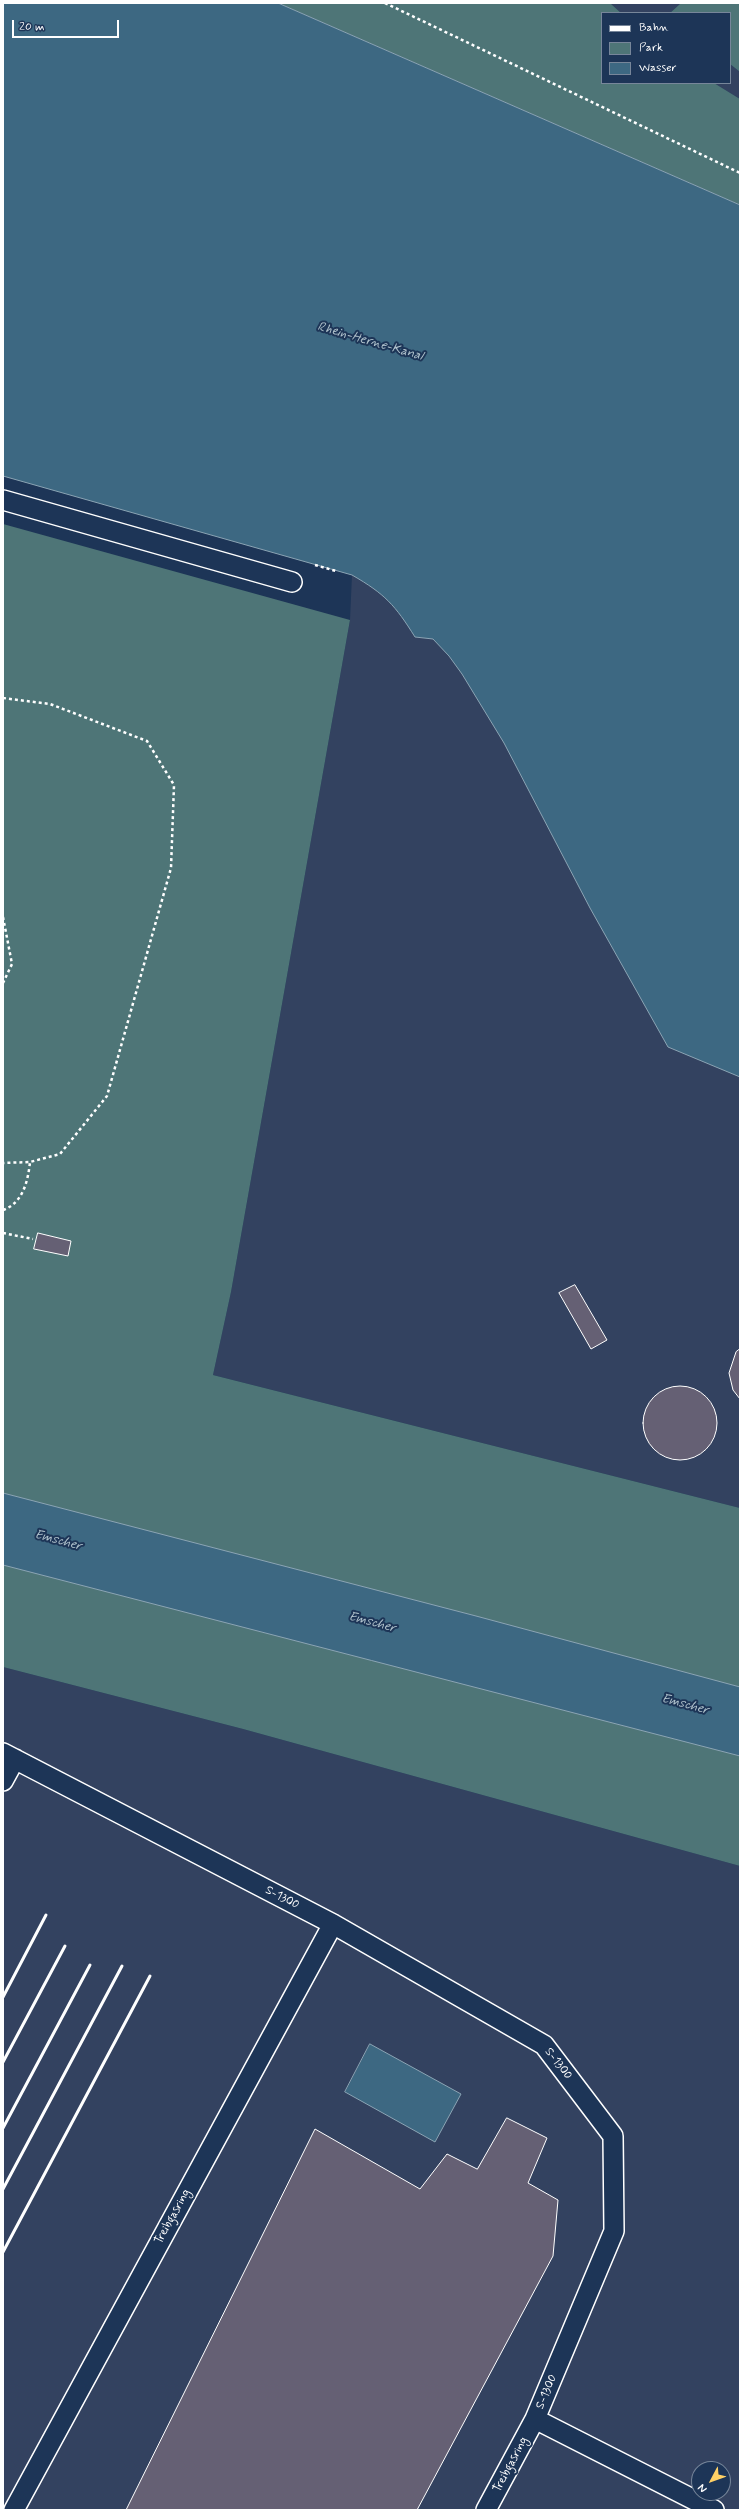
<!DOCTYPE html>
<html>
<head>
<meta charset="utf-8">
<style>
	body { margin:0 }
	#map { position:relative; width:743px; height:2513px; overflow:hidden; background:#1d3557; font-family:Mynerve,sans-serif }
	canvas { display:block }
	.frame { position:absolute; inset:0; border:4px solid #fff; pointer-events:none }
	.legend { position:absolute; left:601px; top:12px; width:130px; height:72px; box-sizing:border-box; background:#1d3557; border:1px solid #77869a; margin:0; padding:5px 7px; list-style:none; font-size:12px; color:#fff }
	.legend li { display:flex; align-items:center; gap:8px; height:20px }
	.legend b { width:20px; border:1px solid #77869a }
	.north { position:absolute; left:691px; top:2461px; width:40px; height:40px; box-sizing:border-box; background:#1d3557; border:1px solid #77869a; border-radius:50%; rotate:229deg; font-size:11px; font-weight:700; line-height:16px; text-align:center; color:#fff }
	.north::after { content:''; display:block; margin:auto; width:14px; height:18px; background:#ffd166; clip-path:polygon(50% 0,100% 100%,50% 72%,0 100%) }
	.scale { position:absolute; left:12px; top:20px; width:107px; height:18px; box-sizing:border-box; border:2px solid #fff; border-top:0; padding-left:5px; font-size:12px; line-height:14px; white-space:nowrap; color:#fff; -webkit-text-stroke:3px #1d3557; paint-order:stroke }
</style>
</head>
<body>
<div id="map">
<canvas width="743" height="2513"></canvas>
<div class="frame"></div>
<ul class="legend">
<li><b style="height:5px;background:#fff"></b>Bahn</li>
<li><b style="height:11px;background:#4e7577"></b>Park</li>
<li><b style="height:11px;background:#3d6882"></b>Wasser</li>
</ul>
<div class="north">N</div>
<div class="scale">20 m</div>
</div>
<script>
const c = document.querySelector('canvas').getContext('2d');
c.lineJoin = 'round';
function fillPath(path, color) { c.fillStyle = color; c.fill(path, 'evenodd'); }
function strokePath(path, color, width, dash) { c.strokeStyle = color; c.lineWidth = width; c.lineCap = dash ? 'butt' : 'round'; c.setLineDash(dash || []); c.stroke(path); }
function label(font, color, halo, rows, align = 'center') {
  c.font = font + ' Mynerve,sans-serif'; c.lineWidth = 4; c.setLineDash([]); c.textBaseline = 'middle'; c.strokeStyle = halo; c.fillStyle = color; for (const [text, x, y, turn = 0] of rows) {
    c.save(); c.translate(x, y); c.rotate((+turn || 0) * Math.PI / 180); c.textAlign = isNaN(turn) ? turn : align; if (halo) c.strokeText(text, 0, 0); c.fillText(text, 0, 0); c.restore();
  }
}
const built = new Path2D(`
	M610,3H681L670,13H621Z
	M730,64L740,72V99L714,83H730Z
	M352,575L740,675V1508L213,1375L231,1292L350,620Z
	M3,1667L243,1729L740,1866V2510H3ZM699,2469H723V2493H699Z`);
const green = new Path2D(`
	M278,3H610L621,13H602V83H714L740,99V205Z
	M681,3H740V72L730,64V13H670Z
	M3,524L350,620L231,1292L213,1375L740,1508V1866L243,1729L3,1667Z`);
const water = new Path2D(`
	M3,3H278L740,205V1077L668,1047L590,908L504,743L462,674L449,656L433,639L415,637C395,605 385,594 352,575L3,476Z
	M3,1493L476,1616L740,1687V1756L3,1565Z
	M370,2044L461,2094L435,2142L345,2092Z`);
const building = new Path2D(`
	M38,1233L71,1241L68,1256L34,1249Z
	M575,1285L607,1340L591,1349L559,1293Z
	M740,1349V1399L733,1390L729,1373L736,1352Z
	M643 1423a37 37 0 1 1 74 0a37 37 0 1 1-74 0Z
	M507,2118L547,2138L528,2183L558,2200L553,2256L417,2510H126L315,2129L420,2189L447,2154L477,2169Z`);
const path = new Path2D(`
	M385,3L740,173
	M315,565L336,571
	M3,698L50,704L147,741L174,785L171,868L107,1096L60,1154L30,1162L3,1163
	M3,917L12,964L3,983
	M3,1210C23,1203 28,1181 30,1162
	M3,1233L33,1239`);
const lane = new Path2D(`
	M3,500L292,582
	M3,1753L333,1924L544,2045L613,2136L614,2231L535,2419L714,2510
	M3,1781L15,1759
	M14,2510L333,1924
	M486,2510L535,2419`);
const rail = new Path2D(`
	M3,1997L46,1915
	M3,2062L65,1946
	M3,2128L90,1965
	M3,2189L122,1966
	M3,2252L150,1976`);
const streetNames = [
	["S-1300",282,1898,27],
	["S-1300",558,2064,52],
	["Treibgasring",173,2217,-61],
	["S-1300",547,2392,-67],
	["Treibgasring",511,2465,-62]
];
const waterNames = [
	["Rhein-Herne-Kanal",370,342,16],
	["Emscher",58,1541,15],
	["Emscher",372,1623,15],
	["Emscher",685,1705,15]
];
fillPath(built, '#334260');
fillPath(green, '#4e7577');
fillPath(water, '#3d6882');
strokePath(water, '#8ba4b4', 1);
fillPath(building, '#656074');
strokePath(building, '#fff', 1);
strokePath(lane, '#fff', 22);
strokePath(path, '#fff', 2.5, [3, 3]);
strokePath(lane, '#1d3557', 19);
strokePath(rail, '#fff', 3);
label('12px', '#fff', '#1d3557', streetNames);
label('italic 13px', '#b1c3cd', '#1d3557', waterNames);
</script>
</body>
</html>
